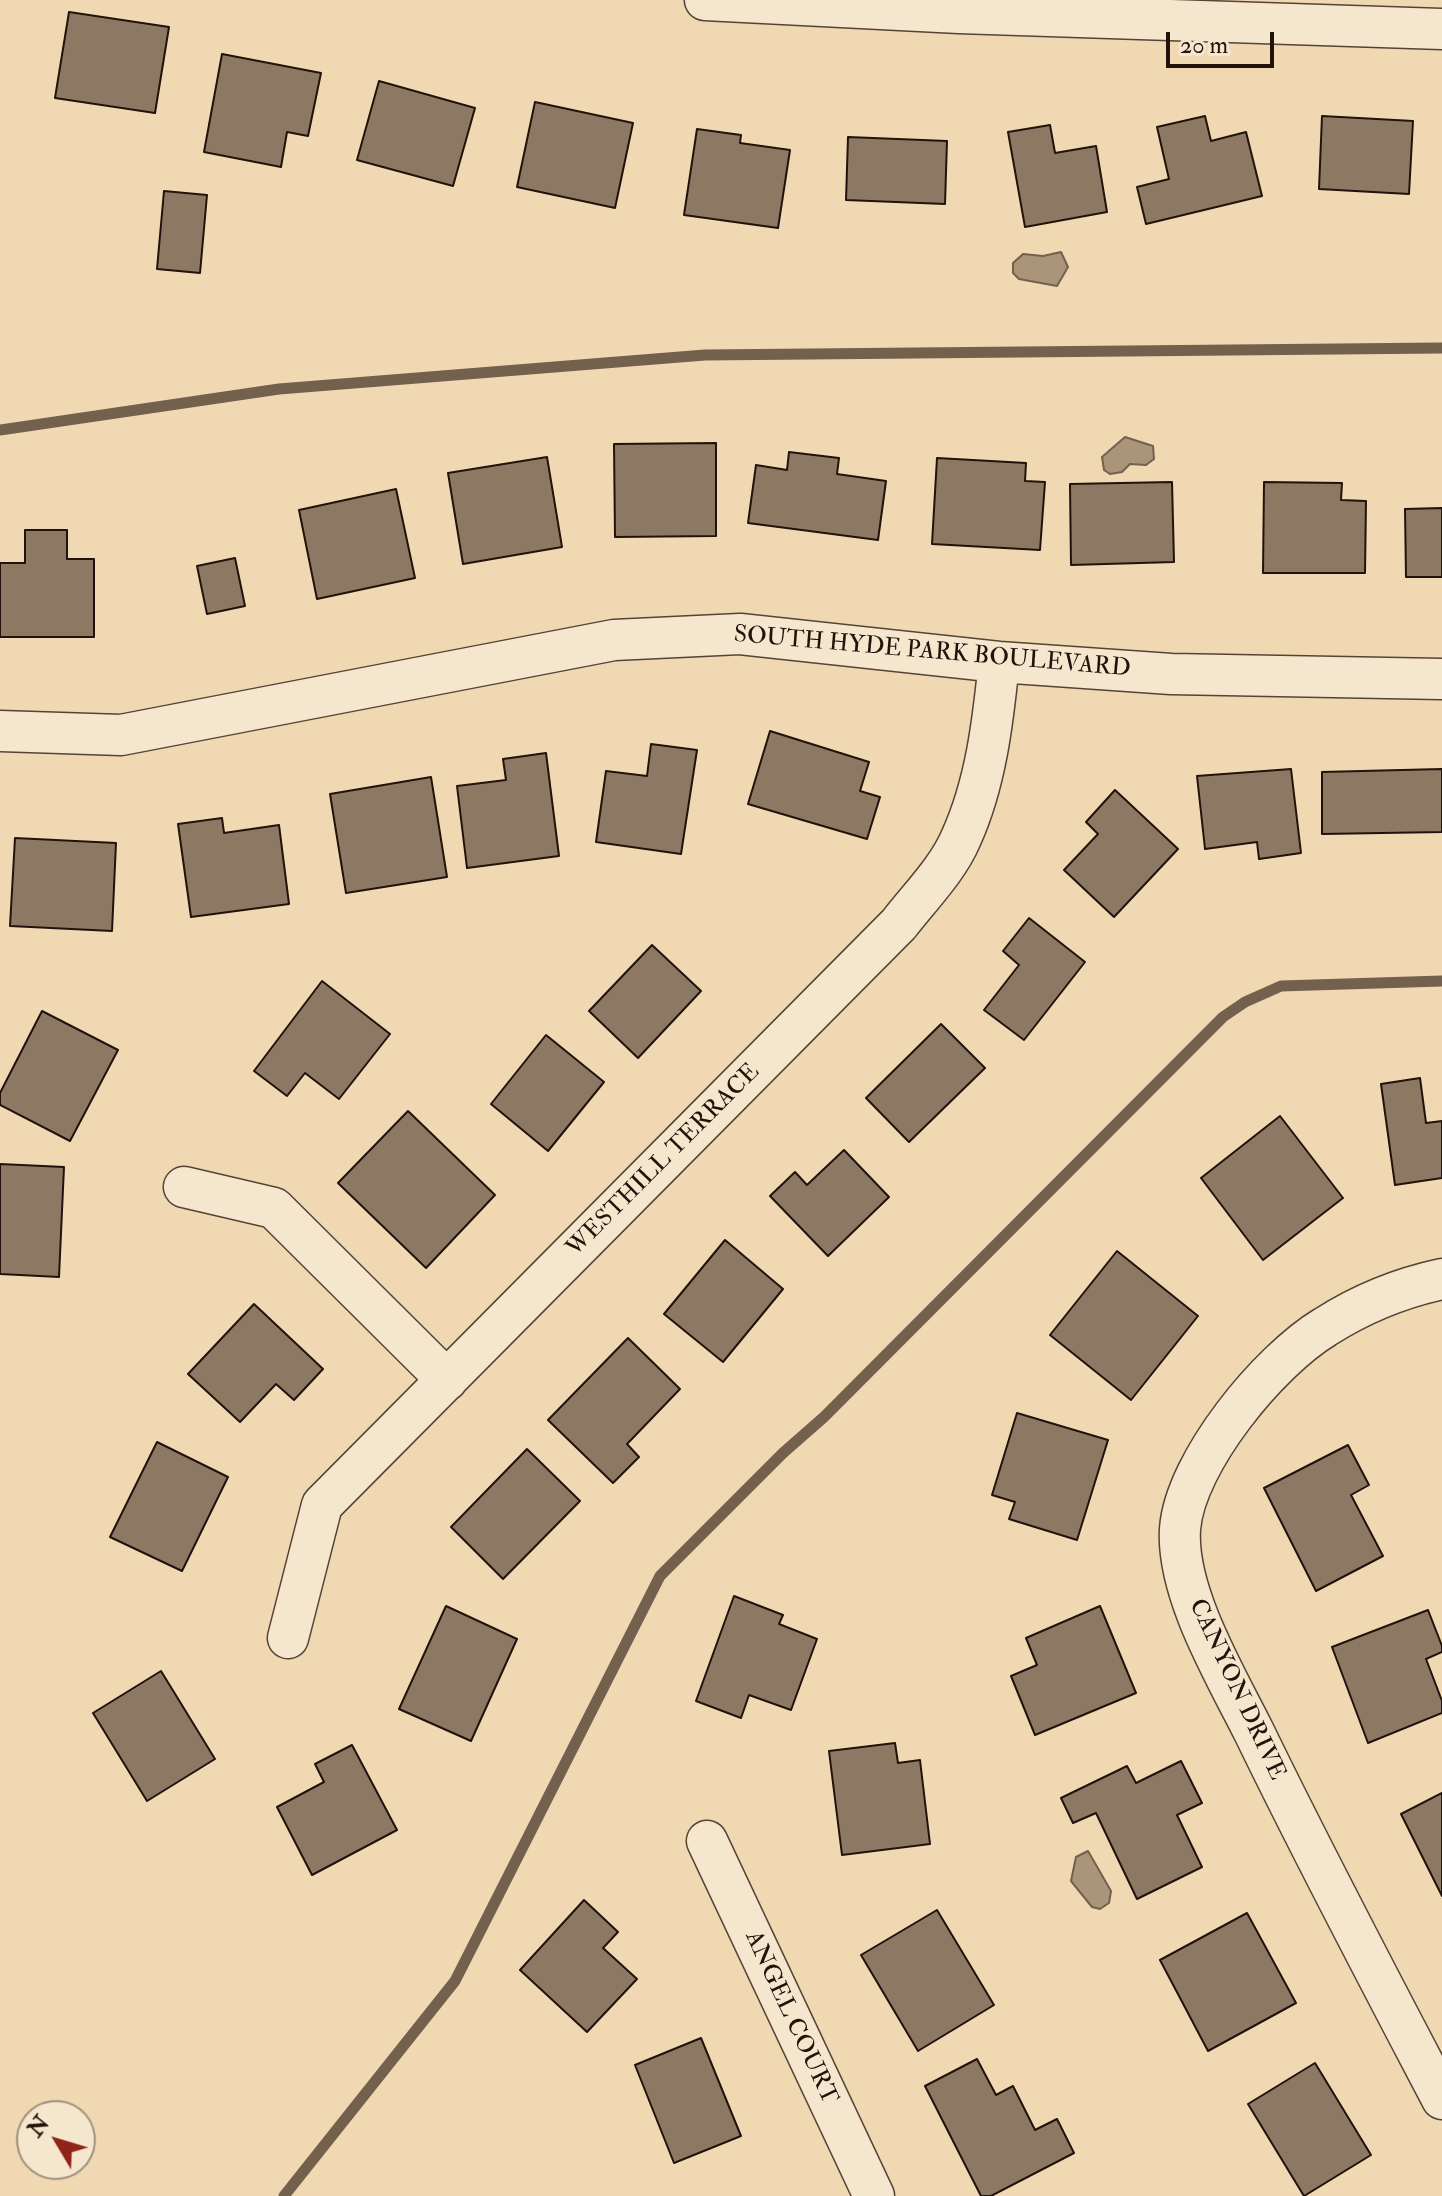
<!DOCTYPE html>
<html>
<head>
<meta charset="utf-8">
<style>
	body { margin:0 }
	#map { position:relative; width:1442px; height:2196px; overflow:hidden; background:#f0d8b3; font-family:"IM FELL Double Pica",serif }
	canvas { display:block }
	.north { position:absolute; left:16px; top:2100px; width:80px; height:80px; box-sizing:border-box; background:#f5e6ce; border:2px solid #a09280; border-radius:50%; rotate:308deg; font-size:22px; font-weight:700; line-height:32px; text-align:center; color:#21130c }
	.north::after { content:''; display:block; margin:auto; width:28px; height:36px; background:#8f2418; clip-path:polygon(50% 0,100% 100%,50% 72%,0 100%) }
	.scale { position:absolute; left:1166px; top:32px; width:108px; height:36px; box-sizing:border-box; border:4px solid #21130c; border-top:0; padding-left:10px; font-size:24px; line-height:28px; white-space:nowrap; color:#21130c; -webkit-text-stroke:6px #f5e6ce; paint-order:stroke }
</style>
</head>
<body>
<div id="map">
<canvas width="1442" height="2196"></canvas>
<div class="north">N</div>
<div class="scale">20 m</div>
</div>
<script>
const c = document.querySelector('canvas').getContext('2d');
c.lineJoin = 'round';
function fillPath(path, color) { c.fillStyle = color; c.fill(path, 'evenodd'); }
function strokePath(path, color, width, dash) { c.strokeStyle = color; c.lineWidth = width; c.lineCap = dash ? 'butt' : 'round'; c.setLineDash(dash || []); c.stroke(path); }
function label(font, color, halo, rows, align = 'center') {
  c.font = font + ' "IM FELL Double Pica",serif'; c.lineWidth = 6; c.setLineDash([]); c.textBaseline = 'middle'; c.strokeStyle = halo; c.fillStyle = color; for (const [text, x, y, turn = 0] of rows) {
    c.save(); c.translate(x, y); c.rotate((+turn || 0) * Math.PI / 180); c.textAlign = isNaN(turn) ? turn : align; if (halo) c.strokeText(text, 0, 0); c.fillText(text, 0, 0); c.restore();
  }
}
const water = new Path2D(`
	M1061,252L1068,267L1057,286L1019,279L1013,273V263L1023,254L1043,256Z
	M1125,437L1153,446L1154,459L1146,465L1130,464L1122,472L1110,474L1104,470L1102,457Z
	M1088,1851L1111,1891L1109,1903L1100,1909L1092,1907L1071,1881L1076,1857Z`);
const stream = new Path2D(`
	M0,430L279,389L705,355L1442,348
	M284,2196L455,1981L660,1576L783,1453L824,1417L1223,1017L1245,1002L1281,986L1442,981`);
const building = new Path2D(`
	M69,12L169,27L155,113L55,98Z
	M222,54L321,73L308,136L287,132L281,167L204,152Z
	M379,81L475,108L453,186L357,160Z
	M535,102L633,123L615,208L517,187Z
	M1205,116L1211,141L1246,132L1262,196L1146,224L1137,187L1169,179L1157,127Z
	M1322,116L1413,121L1409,194L1319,189Z
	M1050,125L1055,153L1096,146L1107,212L1025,227L1008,132Z
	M697,129L741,135L740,143L790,150L778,228L684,215Z
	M848,137L947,141L945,204L846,200Z
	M164,191L207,195L200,273L157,269Z
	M716,443V536L615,537L614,444Z
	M789,452L839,458L837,474L886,481L878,540L748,523L756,465L787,470Z
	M547,457L562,547L463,564L448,473Z
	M937,458L1026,463L1025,481L1045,482L1040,550L932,544Z
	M1172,482L1174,562L1071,565L1070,484Z
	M1264,482L1342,483L1341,500L1366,501L1365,573H1263Z
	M396,489L415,578L317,599L299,510Z
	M1442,508V577H1406L1405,509Z
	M25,530H67V559H94V637H0V563H25Z
	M235,558L245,606L207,614L197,566Z
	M770,731L869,762L860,791L880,797L867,839L748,804Z
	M651,744L697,750L681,854L596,842L606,771L647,776Z
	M546,753L559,856L467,868L457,786L506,780L503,759Z
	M1291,769L1301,853L1259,859L1257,842L1205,849L1197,776Z
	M1442,769V832L1322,834V772Z
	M431,777L447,877L346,893L330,794Z
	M1115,790L1178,849L1114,917L1064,870L1098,834L1086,822Z
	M222,818L224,833L279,825L289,904L191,917L178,824Z
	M15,838L116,843L112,931L10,926Z
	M1029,918L1085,962L1024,1040L984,1010L1019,965L1003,951Z
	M652,945L701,991L638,1058L589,1011Z
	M322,981L390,1034L339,1099L305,1073L287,1096L254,1071Z
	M42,1011L118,1050L70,1141L0,1105V1093Z
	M941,1024L985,1068L909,1142L866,1098Z
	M546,1035L604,1082L548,1151L491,1104Z
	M1420,1078L1426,1123L1442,1121V1178L1395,1185L1381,1084Z
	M408,1111L495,1195L426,1268L338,1183Z
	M1280,1116L1343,1198L1263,1260L1201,1178Z
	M844,1150L889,1197L828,1256L770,1196L795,1172L807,1185Z
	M0,1164L64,1167L59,1277L0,1274Z
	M725,1240L783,1289L723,1362L664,1314Z
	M1117,1251L1198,1316L1131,1400L1050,1335Z
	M254,1304L323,1369L294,1400L276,1384L240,1422L188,1374Z
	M628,1338L680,1389L627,1444L639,1457L613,1483L548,1420Z
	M1017,1413L1108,1440L1077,1540L1009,1519L1015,1502L992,1495Z
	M157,1442L228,1477L182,1571L110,1537Z
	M1348,1445L1369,1485L1351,1495L1383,1556L1316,1591L1264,1488Z
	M527,1449L580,1501L503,1579L451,1527Z
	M734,1596L783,1615L779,1624L817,1639L791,1710L749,1695L741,1718L696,1701Z
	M446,1606L517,1639L471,1741L399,1709Z
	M1100,1606L1136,1693L1035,1735L1011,1676L1037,1665L1026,1638Z
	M1428,1610L1442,1646V1652L1426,1659L1442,1701V1713L1368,1743L1332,1647Z
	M161,1671L215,1759L147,1801L93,1713Z
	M895,1743L898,1763L920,1760L930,1844L842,1855L829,1751Z
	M352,1745L397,1830L312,1875L277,1807L324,1782L315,1764Z
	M1181,1761L1202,1803L1177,1815L1202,1867L1137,1899L1096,1813L1073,1823L1061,1798L1127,1766L1136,1783Z
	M1442,1793V1896L1401,1814Z
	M584,1900L618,1932L603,1948L637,1979L587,2032L520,1970Z
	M937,1910L994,2005L918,2051L861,1955Z
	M1247,1913L1296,2003L1208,2051L1160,1960Z
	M701,2038L741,2136L674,2163L635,2065Z
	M977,2059L996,2095L1013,2086L1035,2130L1057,2119L1074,2153L991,2196H981L925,2086Z
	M1315,2063L1371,2155L1304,2196L1248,2104Z`);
const street = new Path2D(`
	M705,0L959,13L1442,29
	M0,731L121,735L614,640L740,634L999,662L1171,674L1442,679
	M184,1187L274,1208L447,1380
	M1442,1279C1400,1288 1361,1304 1325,1327C1269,1361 1185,1462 1180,1529C1176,1593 1226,1676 1254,1732C1314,1856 1378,1977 1442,2099
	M288,1638L322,1505L899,924C919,898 948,869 961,838C986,783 993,721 999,662
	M707,1841L874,2196`);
const streetNames = [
	["SOUTH HYDE PARK BOULEVARD",932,653,5],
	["WESTHILL TERRACE",664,1161,-45],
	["CANYON DRIVE",1236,1690,65],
	["ANGEL COURT",790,2018,65]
];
fillPath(water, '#aa957a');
strokePath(water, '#73614e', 2);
strokePath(stream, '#73614e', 11);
fillPath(building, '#8d7963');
strokePath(building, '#21130c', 2);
strokePath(street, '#554436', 43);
strokePath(street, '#f5e6ce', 40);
label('24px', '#21130c', '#f5e6ce', streetNames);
</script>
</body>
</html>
